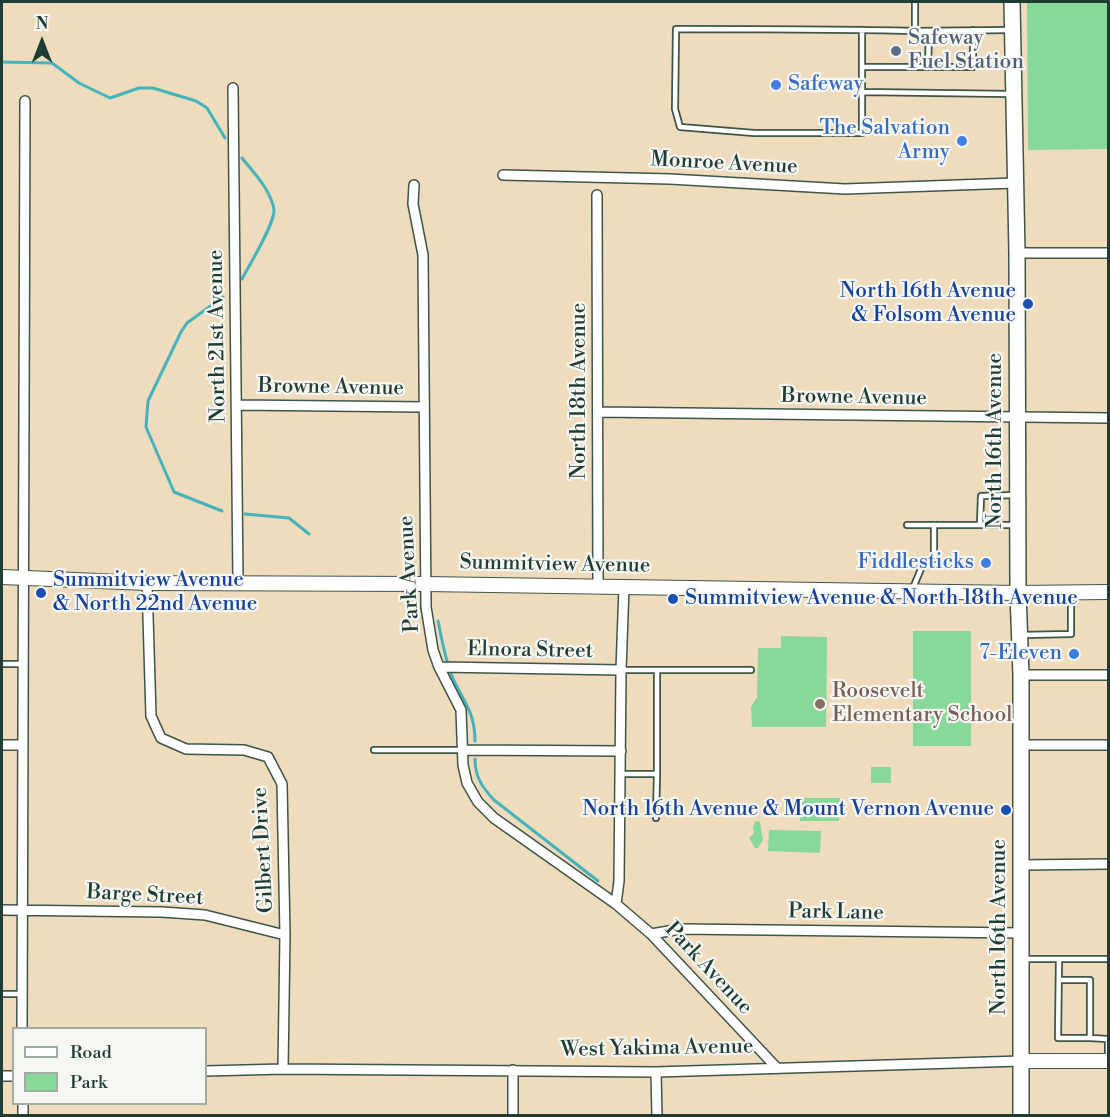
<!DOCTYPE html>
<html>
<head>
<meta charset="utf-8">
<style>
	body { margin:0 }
	#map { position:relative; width:1110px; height:1117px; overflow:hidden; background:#efdcbc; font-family:"Libre Bodoni",serif }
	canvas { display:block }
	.frame { position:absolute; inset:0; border:3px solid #1f3d34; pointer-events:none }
	.legend { position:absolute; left:12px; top:1027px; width:195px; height:78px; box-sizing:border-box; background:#f6f6f2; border:2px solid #a0aca6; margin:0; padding:8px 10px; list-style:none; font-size:18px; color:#1f3d34 }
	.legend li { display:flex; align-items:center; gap:12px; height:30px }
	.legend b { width:30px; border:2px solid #a0aca6 }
	.north { position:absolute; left:12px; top:12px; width:60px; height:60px; -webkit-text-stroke:4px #f6f6f2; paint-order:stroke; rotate:0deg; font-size:16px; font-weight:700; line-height:24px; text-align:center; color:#1f3d34 }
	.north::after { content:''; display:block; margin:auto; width:21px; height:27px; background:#1f3d34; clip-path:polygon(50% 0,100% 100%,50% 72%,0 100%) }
</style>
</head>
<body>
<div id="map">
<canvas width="1110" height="1117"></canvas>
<div class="frame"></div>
<ul class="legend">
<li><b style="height:8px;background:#fff"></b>Road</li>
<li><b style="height:16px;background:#88d999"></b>Park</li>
</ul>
<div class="north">N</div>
</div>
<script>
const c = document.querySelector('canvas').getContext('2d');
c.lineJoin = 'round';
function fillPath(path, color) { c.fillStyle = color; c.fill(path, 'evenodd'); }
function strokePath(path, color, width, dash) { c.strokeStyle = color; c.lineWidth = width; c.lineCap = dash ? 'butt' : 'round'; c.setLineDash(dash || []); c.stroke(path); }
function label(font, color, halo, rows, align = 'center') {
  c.font = font + ' "Libre Bodoni",serif'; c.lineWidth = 4.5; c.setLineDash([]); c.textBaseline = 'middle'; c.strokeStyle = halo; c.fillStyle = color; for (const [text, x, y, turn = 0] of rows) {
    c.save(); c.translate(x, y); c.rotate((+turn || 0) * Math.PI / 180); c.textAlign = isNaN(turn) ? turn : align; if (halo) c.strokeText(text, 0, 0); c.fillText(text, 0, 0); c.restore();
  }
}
const green = new Path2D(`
	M1027,2H1108V149L1028,150Z
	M913,631H971V746H913Z
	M781,636L827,637L826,727H752L751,707L757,697L758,648H781Z
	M871,767H891V783H871Z
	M800,798H840L839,821H800Z
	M755,821L760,822L763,840L758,848H755L749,838L754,833L753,828Z
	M769,830L821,831L820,853L768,851Z`);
const stream = new Path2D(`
	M2,62L52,63L79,83L110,98L139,88H153L196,101L207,108L225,138
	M242,279C249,266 275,223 274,210C271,190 254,173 242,158
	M222,511L174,492L146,427L148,401L181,332L187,323L223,297
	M245,514L289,518L309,534
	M438,621C442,640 445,659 452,676C463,702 475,711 475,741
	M475,759C475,777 482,787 494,800L598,881`);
const service = new Path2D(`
	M862,30V133H754L680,127L675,109L676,29C756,29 835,29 915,31V2
	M915,31L1011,30
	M929,31L928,67H973V30
	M862,67H928
	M862,92L1011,94
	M907,525H934
	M980,525H1014
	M913,588L923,564L934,559V525H980L981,496L1016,495
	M1022,635L1071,634V595
	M2,664H23
	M621,670H751
	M374,750H463
	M621,774H657V671
	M656,818L657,774
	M1023,959H1108
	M1059,980H1090V1038H1058L1059,959
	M2,994H22
	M1090,1038L1108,1039V1059`);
const minor = new Path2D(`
	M233,88L238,582
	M503,175L670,179L845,189L1015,183
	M414,185L413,204L423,255L426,607L433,650L439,667L461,710L463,765L467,783L478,802L494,818L616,904L651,934L777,1068
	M597,195L598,587
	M1017,253H1108
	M237,405L424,407
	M599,412L1108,418
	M147,583L151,716L161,738L186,749L244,750L268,757L282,784L285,935L283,1069
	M439,667L621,670
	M1021,675H1108
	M2,745H23
	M1021,745H1108
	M463,750L621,751
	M1022,865L1108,864
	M616,904L619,881L621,670L624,587
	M2,910L162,912L205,915L285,935
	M651,934L681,929L1021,933
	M22,1028L25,101
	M206,1071L283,1069L656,1072L1021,1061
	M656,1072L657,1116
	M2,1076H14
	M23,1104V1116
	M513,1116V1070`);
const secondary = new Path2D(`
	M2,577L147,583L425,584L1018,593L1108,592
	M1021,1061H1108`);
const primary = new Path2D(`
	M1012,2L1017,253L1018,593L1021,675V1116`);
const markers = [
	[896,51,6,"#5c6f8a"],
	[776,85,6,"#3f7fe0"],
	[962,141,6,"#3f7fe0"],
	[1028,304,6,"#1a4fb4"],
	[986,563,6,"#3f7fe0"],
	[41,593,6,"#1a4fb4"],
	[673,599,6,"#1a4fb4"],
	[1074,654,6,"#3f7fe0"],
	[820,704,6,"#8d6e63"],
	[1006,810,6,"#1a4fb4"]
];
const serviceNames = [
	["Safeway",908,39],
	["Fuel Station",908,63]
];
const shopNames = [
	["Safeway",788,85,"left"],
	["The Salvation",950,129],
	["Army",950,153],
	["Fiddlesticks",974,563],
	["7-Eleven",1062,654]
];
const streetNames = [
	["Monroe Avenue",724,164,3],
	["North 21st Avenue",218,336,-91],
	["Browne Avenue",331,388,1],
	["North 18th Avenue",580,391,-90],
	["Browne Avenue",854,398,1],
	["North 16th Avenue",996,441,-90],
	["Summitview Avenue",555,565,1],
	["Park Avenue",410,574,-93],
	["Elnora Street",530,651,1],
	["Gilbert Drive",264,850,-93],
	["Barge Street",145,896,3],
	["Park Lane",836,913,1],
	["North 16th Avenue",1000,927,-90],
	["Park Avenue",708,969,47],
	["West Yakima Avenue",657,1049,-1]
];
const transitNames = [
	["North 16th Avenue",1016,292],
	["& Folsom Avenue",1016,316],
	["Summitview Avenue",53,581,"left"],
	["& North 22nd Avenue",53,605,"left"],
	["Summitview Avenue & North 18th Avenue",685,599,"left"],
	["North 16th Avenue & Mount Vernon Avenue",994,810]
];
const educationNames = [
	["Roosevelt",832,692],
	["Elementary School",832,716]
];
fillPath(green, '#88d999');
strokePath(stream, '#43b3bc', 3);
strokePath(service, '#3e5548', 8);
strokePath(minor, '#3e5548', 12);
strokePath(secondary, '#3e5548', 16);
strokePath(primary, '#3e5548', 18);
strokePath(service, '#fff', 4.5);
strokePath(minor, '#fff', 9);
strokePath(secondary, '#fff', 14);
strokePath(primary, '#fff', 15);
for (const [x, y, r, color] of markers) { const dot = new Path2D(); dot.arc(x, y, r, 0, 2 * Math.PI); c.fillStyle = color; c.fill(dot); strokePath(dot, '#f6f6f2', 2); }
label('21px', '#4e5e75', '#f6f6f2', serviceNames, 'left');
label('21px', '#366cbe', '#f6f6f2', shopNames, 'right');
label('21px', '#1f3d34', '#f6f6f2', streetNames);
label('21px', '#164399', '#f6f6f2', transitNames, 'right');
label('21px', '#785e54', '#f6f6f2', educationNames, 'left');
</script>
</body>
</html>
